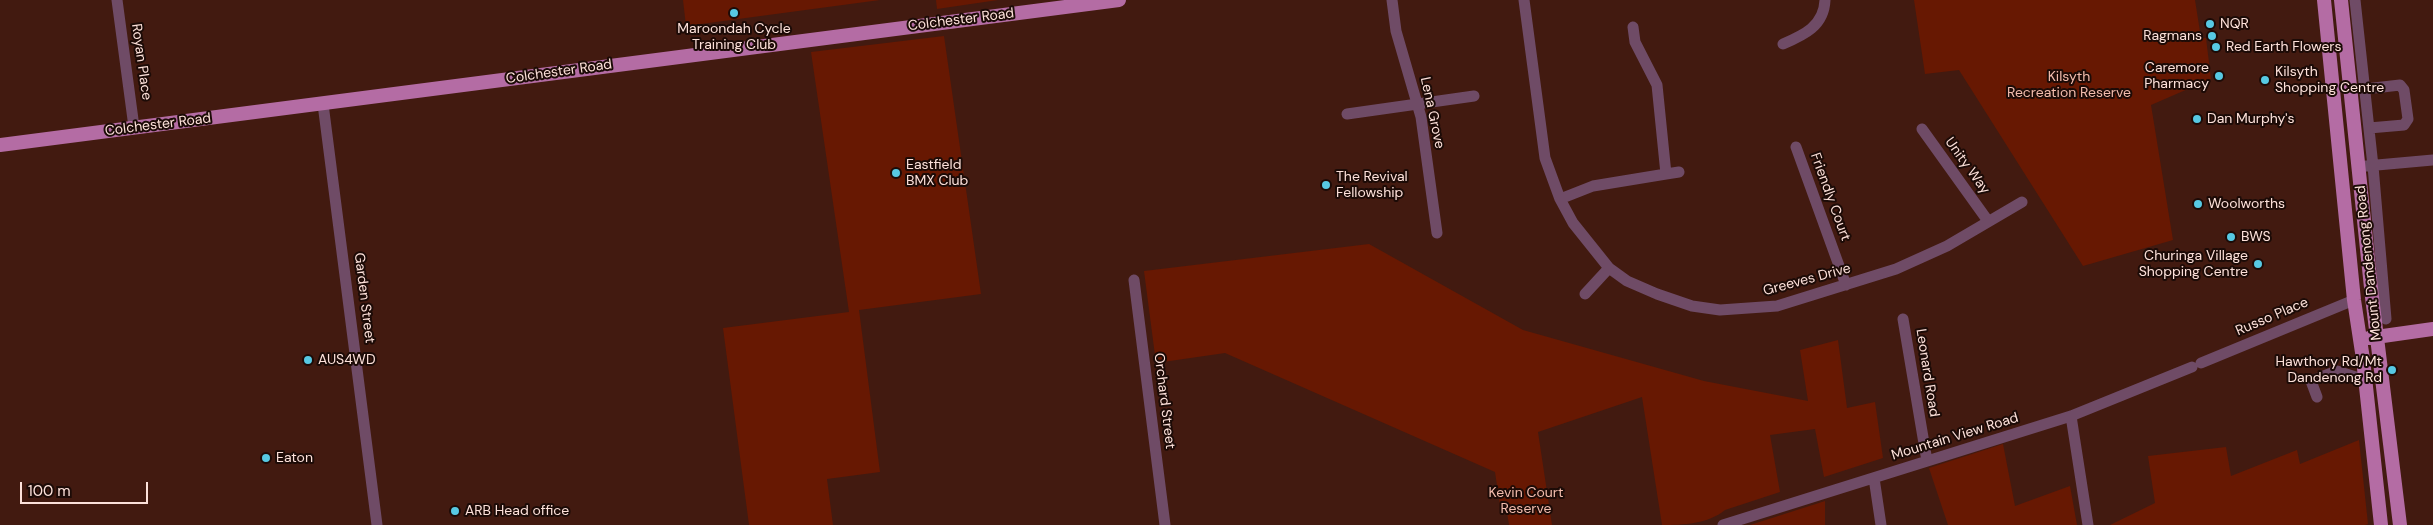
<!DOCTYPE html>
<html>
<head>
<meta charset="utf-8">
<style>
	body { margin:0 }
	#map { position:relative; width:2433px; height:525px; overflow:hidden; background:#421a10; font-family:"DM Sans",sans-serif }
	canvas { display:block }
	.scale { position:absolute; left:20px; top:482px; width:128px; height:22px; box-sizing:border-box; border:2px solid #fde1da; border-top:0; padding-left:6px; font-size:15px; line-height:18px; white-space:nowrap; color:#fde1da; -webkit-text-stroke:4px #1c0b07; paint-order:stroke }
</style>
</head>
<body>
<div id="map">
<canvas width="2433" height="525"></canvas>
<div class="scale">100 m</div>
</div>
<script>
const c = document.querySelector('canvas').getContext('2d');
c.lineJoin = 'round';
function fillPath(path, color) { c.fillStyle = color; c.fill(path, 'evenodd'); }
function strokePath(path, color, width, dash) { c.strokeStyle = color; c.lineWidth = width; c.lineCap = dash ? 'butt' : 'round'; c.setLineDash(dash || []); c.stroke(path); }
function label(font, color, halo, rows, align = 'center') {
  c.font = font + ' "DM Sans",sans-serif'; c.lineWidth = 4; c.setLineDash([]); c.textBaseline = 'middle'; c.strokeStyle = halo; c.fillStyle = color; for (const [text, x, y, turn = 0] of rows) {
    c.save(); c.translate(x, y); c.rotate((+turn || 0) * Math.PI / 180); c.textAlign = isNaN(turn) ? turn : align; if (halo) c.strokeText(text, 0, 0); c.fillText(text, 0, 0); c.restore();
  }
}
const green = new Path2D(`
	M683,0H880L686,26Z
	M936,0H998L937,9Z
	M1914,0H2195L2201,38H2206L2211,79L2151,105L2173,240L2083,266L1959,70L1925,74Z
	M944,36L981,294L859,310L880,472L827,479L833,525H749L723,328L849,312L811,52Z
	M1369,244L1523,330L1704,381L1808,401L1800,350L1838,340L1847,408L1875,402L1883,458L1824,477L1815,429L1770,435L1780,492L1725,510C1708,524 1683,525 1662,525L1642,397L1538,432L1552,525H1509L1507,512H1501L1495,472L1225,353L1156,363L1144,271Z
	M2359,440L2368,524L2365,525H2110L2155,503L2148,456L2226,447L2231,476L2297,450L2300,464Z
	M2003,444L2015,506L2070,486L2077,525H1948L1929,468Z
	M1825,501V525H1750Z`);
const minor = new Path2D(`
	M117,0L134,127
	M1392,0L1396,31L1421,117L1437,233
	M1524,0L1545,158L1560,199L1573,223L1609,268L1627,281L1657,294L1692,306L1720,310L1777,306L1896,269L1947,246L2022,202
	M2355,0L2373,166L2386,319
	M1783,44C1804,35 1824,26 1825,0
	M2365,89L2400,85L2404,90L2408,119L2404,125L2369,128
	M323,104L377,525
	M1347,114L1474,96
	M1922,129L1988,221
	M1796,147L1846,285
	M2366,166L2433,160
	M1666,174L1679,172
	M1560,199L1593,186L1666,174L1657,85L1635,42L1633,27
	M1134,280L1165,525
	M1585,294L1609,268
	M1903,319L1927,461
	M2201,363L2354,300
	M2317,397L2311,381L2337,371L2365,380
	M2071,416L2088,525
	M1874,478L1881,525
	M1723,525L2071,416L2192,367`);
const major = new Path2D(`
	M2324,0L2354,300L2363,359L2381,525
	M2341,0L2372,297L2400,525
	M0,145L1119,0
	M2369,338L2433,329`);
const markers = [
	[734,13,5,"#57c9e3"],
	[2210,24,5,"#57c9e3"],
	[2212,36,5,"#57c9e3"],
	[2216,47,5,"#57c9e3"],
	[2219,76,5,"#57c9e3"],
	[2265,80,5,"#57c9e3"],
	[2197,119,5,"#57c9e3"],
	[896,173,5,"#57c9e3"],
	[1326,185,5,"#57c9e3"],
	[2198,204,5,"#57c9e3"],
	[2231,237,5,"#57c9e3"],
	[2258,264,5,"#57c9e3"],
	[308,360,5,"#57c9e3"],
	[2392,370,5,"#57c9e3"],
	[266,458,5,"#57c9e3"],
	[455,511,5,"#57c9e3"]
];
const streetNames = [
	["Colchester Road",961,20,-7],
	["Royan Place",141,62,82],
	["Colchester Road",559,72,-8],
	["Lena Grove",1432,113,78],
	["Colchester Road",158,125,-7],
	["Unity Way",1967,166,54],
	["Friendly Court",1830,197,70],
	["Mount Dandenong Road",2369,263,-96],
	["Greeves Drive",1807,280,-15],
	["Garden Street",364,298,83],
	["Russo Place",2272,317,-23],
	["Leonard Road",1927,373,81],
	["Orchard Street",1164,401,83],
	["Mountain View Road",1955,437,-17]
];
const poiNames = [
	["NQR",2220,24],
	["Maroondah Cycle",734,29,"center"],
	["Training Club",734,45,"center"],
	["Ragmans",2202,36,"right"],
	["Red Earth Flowers",2226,47],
	["Caremore",2209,68,"right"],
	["Pharmacy",2209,84,"right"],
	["Kilsyth",2275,72],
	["Shopping Centre",2275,88],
	["Dan Murphy's",2207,119],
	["Eastfield",906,165],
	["BMX Club",906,181],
	["The Revival",1336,177],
	["Fellowship",1336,193],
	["Woolworths",2208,204],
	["BWS",2241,237],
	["Churinga Village",2248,256,"right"],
	["Shopping Centre",2248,272,"right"],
	["AUS4WD",318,360],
	["Hawthory Rd/Mt",2382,362,"right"],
	["Dandenong Rd",2382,378,"right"],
	["Eaton",276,458],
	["ARB Head office",465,511]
];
const parkNames = [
	["Kilsyth",2069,77],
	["Recreation Reserve",2069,93],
	["Kevin Court",1526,493],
	["Reserve",1526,509]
];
fillPath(green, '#671802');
strokePath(minor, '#6f4b66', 11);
strokePath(major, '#b46ca4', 14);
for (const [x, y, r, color] of markers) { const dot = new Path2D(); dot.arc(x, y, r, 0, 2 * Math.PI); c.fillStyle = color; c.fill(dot); strokePath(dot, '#1c0b07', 2); }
label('14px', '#fde1da', '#1c0b07', streetNames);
label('14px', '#fde1da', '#1c0b07', poiNames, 'left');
label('14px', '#f3bcad', '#1c0b07', parkNames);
</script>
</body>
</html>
